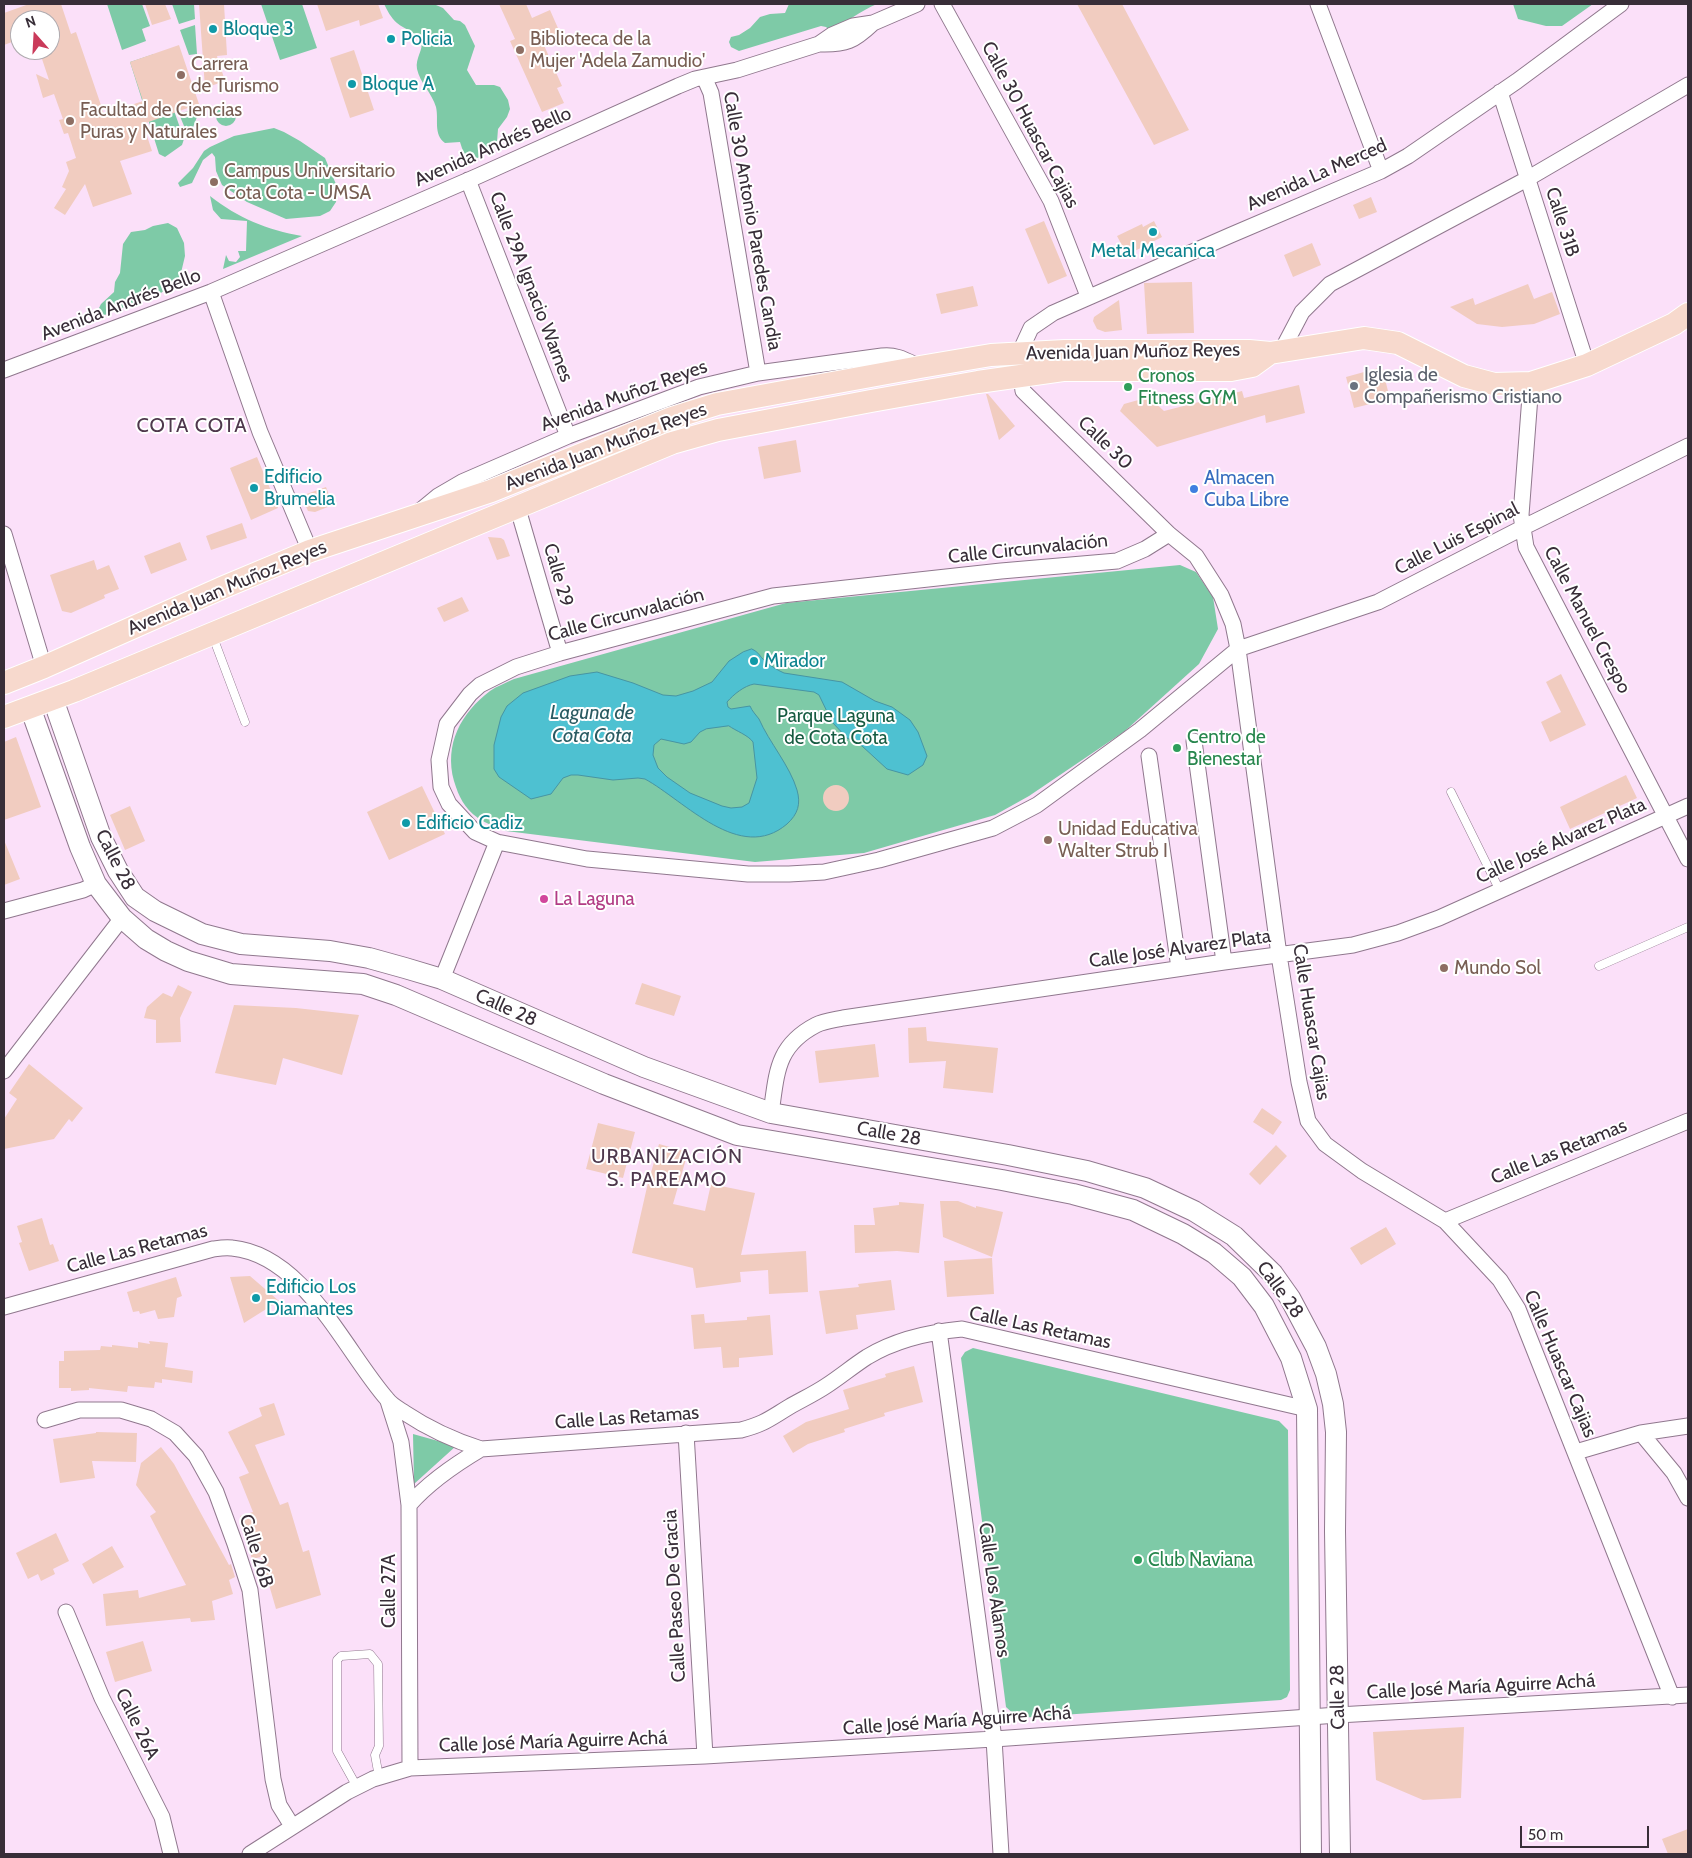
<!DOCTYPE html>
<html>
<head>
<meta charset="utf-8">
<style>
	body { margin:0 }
	#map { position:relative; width:1692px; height:1858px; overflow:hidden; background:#fbe0f9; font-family:Cabin,sans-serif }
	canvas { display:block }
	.frame { position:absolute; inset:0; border:5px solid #382e38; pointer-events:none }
	.north { position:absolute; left:10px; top:10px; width:50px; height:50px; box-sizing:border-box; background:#fff; border:1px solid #afabaf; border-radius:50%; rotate:341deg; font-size:14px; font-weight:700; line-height:20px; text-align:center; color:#382e38 }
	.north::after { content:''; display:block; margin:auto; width:18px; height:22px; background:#ca3a5a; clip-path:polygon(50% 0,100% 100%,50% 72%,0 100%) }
	.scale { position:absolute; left:1520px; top:1826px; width:129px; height:22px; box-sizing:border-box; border:2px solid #382e38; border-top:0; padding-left:6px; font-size:15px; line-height:18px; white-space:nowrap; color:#382e38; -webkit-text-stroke:4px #fff; paint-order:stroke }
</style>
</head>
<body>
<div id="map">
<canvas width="1692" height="1858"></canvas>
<div class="frame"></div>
<div class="north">N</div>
<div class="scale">50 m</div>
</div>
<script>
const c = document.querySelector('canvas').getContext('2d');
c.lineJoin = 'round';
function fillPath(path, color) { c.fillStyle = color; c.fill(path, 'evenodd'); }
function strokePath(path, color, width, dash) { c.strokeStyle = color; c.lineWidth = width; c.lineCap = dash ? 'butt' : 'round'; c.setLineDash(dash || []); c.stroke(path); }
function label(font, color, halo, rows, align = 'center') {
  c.font = font + ' Cabin,sans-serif'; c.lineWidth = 4; c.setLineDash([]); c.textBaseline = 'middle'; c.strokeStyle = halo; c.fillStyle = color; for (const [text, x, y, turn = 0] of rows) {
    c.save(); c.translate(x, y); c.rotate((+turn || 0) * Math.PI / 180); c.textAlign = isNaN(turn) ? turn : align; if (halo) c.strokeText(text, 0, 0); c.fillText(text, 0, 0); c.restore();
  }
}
const green = new Path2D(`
	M107,4H142L150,26L142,29L146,41L122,50Z
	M172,4H194L195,19L179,24Z
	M261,4H302L317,48L280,60Z
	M384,4L436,5L443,8L454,20L460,21L465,25L475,46L467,70L476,85H494L500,87L508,100L510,109L507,117L498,129L497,142L484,155L473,160C464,157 463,151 460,142L445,143C433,134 439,120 436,107C432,93 420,83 417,69C415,58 424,49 421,42C418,33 404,29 397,23C391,18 387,10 384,4Z
	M789,4H877C860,11 847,22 831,31L826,27L821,26L739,51L731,47L729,42L731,37L739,35L750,28L760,17L770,14L785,13Z
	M1513,4H1593L1562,26H1546L1518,19Z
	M195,25L197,54L189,55L180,30Z
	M154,54L184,139L182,145L165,157L159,154L130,62Z
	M216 116a10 10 0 1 1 20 0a10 10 0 1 1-20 0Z
	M200,107V109L189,138L179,114Z
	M274,128L284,132L300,141L325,158L338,189L336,202L330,211L320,216L286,219L247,202L222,185L216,171L215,157L212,153L203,160L192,183L180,187L178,183L193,168L204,151L210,147L234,136Z
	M210,196C238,218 267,230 302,236L223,269L226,255L229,261L236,262L240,257L238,251H246L247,221L221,219L213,210Z
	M168,223L177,228L184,243L185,256L180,277L161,293L97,318L96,314L101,304L114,292L115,282L120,273L123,244L131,232L145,230L153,226Z
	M1180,565L1196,572L1213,597L1218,629L1199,664L1125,731L1029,796L995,815L864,853L755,862L506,831C498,827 486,824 478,818C464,808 459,797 454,781C444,744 461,713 490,691C497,686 506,683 514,679L786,603Z
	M973,1348L1279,1421L1288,1430L1290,1690L1287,1697L1281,1700L1018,1718L1006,1707L961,1358L965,1352Z
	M413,1434L456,1446L414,1484Z`);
const water = new Path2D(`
	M752,649C758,651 760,657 765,661C771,666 777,670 784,673L842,682L875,701L892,707L910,720L918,732L927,756L923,765L908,775L887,769L862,746L847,738L832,722L819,695L814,692L754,684C744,686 734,694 727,702L728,707L731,709L750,706C752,711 756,715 759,719C769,742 790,766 797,790C801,804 798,814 787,824C740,864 685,801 645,779L638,778L613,780L578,775H571L563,778L551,794L531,799L499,777L494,769V745L501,717L507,706L523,693L570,676L597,672L633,683L663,695L676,696L693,691L712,682L729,661L743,652ZM729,726C736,731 748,735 753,742L757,778L749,803L742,807L731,808L722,806L690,793L667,777L658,768L653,755L654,745L661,739L684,744L691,742L700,732L706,729Z`);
const building = new Path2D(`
	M29,4H61L71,34L76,32L104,114L143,101L130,62L179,45L199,104L143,124L152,151L120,161L132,194L93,207L85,184L65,215L54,208L66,189L62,187L69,171L66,162L76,158L68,133L64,134L59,120L63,119L54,94L43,98L36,74L49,80L39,50H50V20H20V39L4,45V13Z
	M145,4H165L171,19L152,25Z
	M199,4H224L227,55L217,56L225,81L205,88Z
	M317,4H378L383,18L360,26L359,20L326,31Z
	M499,4H526L532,18L550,10L561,35L543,43L562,86L557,88L564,103L542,112L510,41L515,39Z
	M1077,4H1122L1189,130L1154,145Z
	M354,50L374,110L350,118L330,58Z
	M1371,197L1377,212L1359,219L1353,205Z
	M1044,221L1067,276L1048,284L1025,229Z
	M1154,221L1162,237L1127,255L1117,236L1142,224L1143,227Z
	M1312,243L1321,265L1293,277L1284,255Z
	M1192,282L1194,333L1147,334L1144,283Z
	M1528,284L1534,299L1552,292L1560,314L1534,324L1502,327L1477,324L1450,307L1473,298L1475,305Z
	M973,286L978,306L941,314L936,294Z
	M1119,300L1122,330L1105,332L1097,329L1093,321L1094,317Z
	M1382,367L1390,399L1354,408L1346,377Z
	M1299,385L1305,413L1266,423L1265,415L1157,447L1120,411L1124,404L1149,397L1164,411L1242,391L1244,398Z
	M986,394H988L1015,426L999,440Z
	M796,440L801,472L764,479L758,447Z
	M257,457L278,508L251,520L230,468Z
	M326,487L333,505L315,512L308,511L301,496Z
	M242,523L247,538L211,550L206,536Z
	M488,537L501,538L504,540L510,556L497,560Z
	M180,542L187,560L151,574L144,556Z
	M94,560L97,570L109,565L119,589L104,595L105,598L71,613L62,611L50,575Z
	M462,597L469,611L444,622L437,608Z
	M1561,674L1586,725L1550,742L1541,722L1561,712L1546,682Z
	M16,737L41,807L4,820V742Z
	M1626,775L1637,798L1570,829L1560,807Z
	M823 798a13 13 0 1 1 26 0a13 13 0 1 1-26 0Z
	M422,786L445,834L389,860L367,812Z
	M130,806L145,841L125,850L110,815Z
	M4,840L20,879L4,885Z
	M642,983L681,996L674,1016L635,1004Z
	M178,985L192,992L180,1018L181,1042L156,1043V1020L144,1018L147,1007L163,993L172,997Z
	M234,1005L296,1008L359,1015L342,1075L283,1058L276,1085L215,1073Z
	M926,1027L927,1041L998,1048L993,1093L943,1088L946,1061L909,1063L908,1028Z
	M875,1044L879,1077L819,1083L815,1051Z
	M29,1064L83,1108L72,1122L69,1119L54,1139L4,1149V1119L17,1099L9,1093Z
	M1262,1108L1282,1122L1273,1135L1253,1122Z
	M598,1123L635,1132L623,1178L586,1169Z
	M659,1144L688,1152L673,1204L705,1211L711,1184L755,1193L741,1255L806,1251L808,1292L769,1294L768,1270L740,1272L741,1282L696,1288L693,1268L632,1253L647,1187Z
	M1276,1145L1287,1156L1260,1185L1249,1174Z
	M940,1201H958L976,1208V1206L1003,1212L992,1257L943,1237Z
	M899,1202L924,1204L919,1253L897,1251L855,1253L854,1225H875L873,1208L899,1205Z
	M42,1218L50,1245L53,1244L59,1261L29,1271L19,1243L22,1242L17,1226Z
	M1386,1227L1396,1244L1361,1265L1350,1248Z
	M992,1258L994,1294L947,1297L944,1261Z
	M250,1276L279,1301L244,1323L230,1277Z
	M176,1277L182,1296L177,1298L174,1317L158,1319L155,1310L140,1314L139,1311L133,1312L127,1292Z
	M891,1280L895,1310L856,1315L858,1329L826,1334L819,1291L859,1287L858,1284Z
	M704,1314L705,1323L747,1320V1317L770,1315L773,1355L739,1358V1367L723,1368L721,1347L694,1349L691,1315Z
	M149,1341L168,1343L165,1367L193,1371L192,1383L162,1379V1383L155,1382L154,1388L128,1386L127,1392L89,1388V1390L71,1391V1388H59V1361H64V1351L100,1350L101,1346L112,1347V1345L138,1348V1342L150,1344Z
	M914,1366L923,1402L884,1413L885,1416L844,1429L845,1432L808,1444L793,1453L783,1436L806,1422L849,1409L843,1390L886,1377L885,1374Z
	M274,1403L285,1435L255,1445L280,1505L288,1502L303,1552L309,1550L321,1595L276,1609L261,1557L252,1559L240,1516L253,1512L239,1477L249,1473L228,1432L262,1416L259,1408Z
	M96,1432L137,1433L136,1462L92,1461L95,1478L60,1483L53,1439L96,1433Z
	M161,1447L174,1464L229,1565L231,1564L235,1577L229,1580L233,1594L212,1601L215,1620L191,1622L190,1618L106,1626L103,1594L138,1590L139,1598L186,1585L150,1516L156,1512L136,1485L141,1463Z
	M56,1533L69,1561L53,1569L55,1574L41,1581L38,1574L28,1579L16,1553Z
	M112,1546L124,1567L93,1584L82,1564Z
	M143,1641L152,1671L115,1682L106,1652Z
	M1464,1727L1461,1798L1423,1800L1376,1780L1373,1732Z
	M1688,1829V1854H1668L1662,1839Z`);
const lane = new Path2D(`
	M213,637L245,722
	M1451,792L1500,891
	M1599,966L1688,927
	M357,1787L337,1751V1660L341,1656L370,1654L378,1664L379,1746L375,1755L379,1777`);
const street = new Path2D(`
	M942,4L1051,201L1088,296
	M1318,4L1381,171
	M819,44C846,45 854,41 873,23
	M704,77L711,93L758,373
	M1500,92L1587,365
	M468,180L568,436
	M211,292L260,432L310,551
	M1281,352L1302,312L1330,284L1527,179L1688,85
	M1019,354L1031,328L1053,313L1231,235L1381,171L1408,156L1517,81L1621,4
	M4,370L211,292L478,176L678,86L695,79L737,70L819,44L832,35L853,26L873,23L917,4
	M1021,376L1023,391L1169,534L1196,556L1221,595L1233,624L1238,649L1279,955L1299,1082L1308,1121L1325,1144L1362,1171L1445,1221L1500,1280L1518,1309L1672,1697
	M1531,383L1521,515L1526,547L1688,859
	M518,509L560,653
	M421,510L438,496L462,482L568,436L699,387L758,373L882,356C896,354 907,361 920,367
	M4,534L44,667
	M1169,534L1145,549L1117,561L1001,571L773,596L560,653L516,667L480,685L470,694L447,724L439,760L441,787L449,804L475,832L497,842L587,859L748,874H789L824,872L879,860L993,828L1037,805L1140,730L1238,649L1378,602L1522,528L1688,446
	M1194,741L1224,962
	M1149,756L1179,968
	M4,911L83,890L96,884
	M442,979L497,842
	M4,1071L122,918
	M771,1113C777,1073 776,1046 816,1025C824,1021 834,1020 843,1018L1224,962L1353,945L1398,933L1439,918L1688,806
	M1445,1221L1688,1121
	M4,1307L213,1249C220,1248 226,1247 232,1248C304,1255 345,1351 387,1399C391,1405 399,1409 405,1413C429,1429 453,1440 481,1449L741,1430C764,1424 769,1419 789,1407C801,1400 814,1394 826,1386C840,1377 853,1366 867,1357C895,1340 930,1332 962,1329L1307,1409
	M939,1331L994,1739L1001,1854
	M388,1401L401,1442L409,1505
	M45,1420L79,1410H121L151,1419L175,1433L196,1456L216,1492L235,1544L250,1590L273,1779L279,1805L292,1826
	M686,1433L705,1756
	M1641,1433L1674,1473L1688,1498
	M1576,1452L1641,1433L1688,1426
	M66,1612L102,1698L162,1817L171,1854
	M410,1768L409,1505C429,1482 454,1465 481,1449
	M250,1854L347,1792L373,1779L410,1768L705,1756L994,1739L1338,1715L1688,1695`);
const secondary = new Path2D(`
	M53,699L101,837L118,871L135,897L155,911L202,934L241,944L330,951L369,958L405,968L442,979L644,1067L771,1113L1008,1155L1087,1171L1145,1188L1194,1211L1234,1236L1273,1274L1290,1298L1316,1347L1326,1374L1333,1404L1336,1432L1335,1531L1340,1854
	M30,707L80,847L96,884L122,918L146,939L166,951L188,961L231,974L363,984L396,995L604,1084L737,1135L1002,1180L1073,1194L1133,1210L1183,1234L1214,1253L1242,1277L1264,1306L1291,1358L1307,1409L1311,1854`);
const primary = new Path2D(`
	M4,683L44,667L224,587L310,551L491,491L672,418L717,404L920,367L991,355L1065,351H1249L1270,353L1364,338L1398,343L1464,376L1494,384L1531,383L1587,365L1674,324L1688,314
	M4,717L74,691L672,443L718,430L871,401L978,382L1063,370H1231L1252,366L1270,353`);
const markers = [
	[213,29,5,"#0f9aa8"],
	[391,39,5,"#0f9aa8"],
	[520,50,5,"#8d6e63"],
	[181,75,5,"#8d6e63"],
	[352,84,5,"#0f9aa8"],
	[70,121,5,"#8d6e63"],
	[214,182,5,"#8d6e63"],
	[1153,232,5,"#0f9aa8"],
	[1354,386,5,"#6b7280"],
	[1128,387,5,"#2e9e5b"],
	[254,488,5,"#0f9aa8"],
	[1194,489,5,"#3f7fe0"],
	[754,661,5,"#0f9aa8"],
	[1177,748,5,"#2e9e5b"],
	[406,823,5,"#0f9aa8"],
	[1048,840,5,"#8d6e63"],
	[544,899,5,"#d1479c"],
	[1444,968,5,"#8d6e63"],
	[256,1298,5,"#0f9aa8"],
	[1138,1560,5,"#2e9e5b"]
];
const cultureNames = [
	["Bloque 3",223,29],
	["Policia",401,39],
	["Bloque A",362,84],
	["Metal Mecanica",1153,251,"center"],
	["Edificio",264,477],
	["Brumelia",264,499],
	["Mirador",764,661],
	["Edificio Cadiz",416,823],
	["Edificio Los",266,1287],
	["Diamantes",266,1309]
];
const educationNames = [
	["Biblioteca de la",530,39],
	["Mujer 'Adela Zamudio'",530,61],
	["Carrera",191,64],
	["de Turismo",191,86],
	["Facultad de Ciencias",80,110],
	["Puras y Naturales",80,132],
	["Campus Universitario",224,171],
	["Cota Cota - UMSA",224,193],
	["Unidad Educativa",1058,829],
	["Walter Strub I",1058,851],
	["Mundo Sol",1454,968]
];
const streetNames = [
	["Calle 30 Huascar Cajias",1030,125,62],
	["Avenida Andrés Bello",493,147,-24],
	["Avenida La Merced",1317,175,-24],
	["Calle 30 Antonio Paredes Candia",752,221,80],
	["Calle 31B",1562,222,72],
	["Calle 29A Ignacio Warnes",531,287,69],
	["Avenida Andrés Bello",121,305,-21],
	["Avenida Juan Muñoz Reyes",1133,352,-1],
	["Avenida Muñoz Reyes",624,396,-20],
	["Calle 30",1105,443,44],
	["Avenida Juan Muñoz Reyes",606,447,-21],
	["Calle Luis Espinal",1457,539,-27],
	["Calle Circunvalación",1028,549,-6],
	["Calle 29",558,575,74],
	["Avenida Juan Muñoz Reyes",227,588,-23],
	["Calle Circunvalación",626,615,-15],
	["Calle Manuel Crespo",1587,620,62],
	["Calle José Alvarez Plata",1561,841,-24],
	["Calle 28",115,860,63],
	["Calle José Alvarez Plata",1180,949,-8],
	["Calle 28",506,1008,24],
	["Calle Huascar Cajias",1311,1022,81],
	["Calle 28",889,1134,10],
	["Calle Las Retamas",1559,1152,-22],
	["Calle Las Retamas",137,1249,-15],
	["Calle 28",1280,1290,54],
	["Calle Las Retamas",1040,1328,12],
	["Calle Huascar Cajias",1560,1364,67],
	["Calle Las Retamas",627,1418,-4],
	["Calle 26B",256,1551,73],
	["Calle Los Alamos",994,1590,82],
	["Calle 27A",389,1591,-90],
	["Calle Paseo De Gracia",675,1596,-93],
	["Calle José María Aguirre Achá",1481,1687,-3],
	["Calle 28",1338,1697,-91],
	["Calle José María Aguirre Achá",957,1721,-4],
	["Calle 26A",137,1724,64],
	["Calle José María Aguirre Achá",553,1742,-2]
];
const worshipNames = [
	["Iglesia de",1364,375],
	["Compañerismo Cristiano",1364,397]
];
const leisureNames = [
	["Cronos",1138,376],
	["Fitness GYM",1138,398],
	["Centro de",1187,737],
	["Bienestar",1187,759],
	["Club Naviana",1148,1560]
];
const shopNames = [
	["Almacen",1204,478],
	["Cuba Libre",1204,500]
];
const parkNames = [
	["Parque Laguna",836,716],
	["de Cota Cota",836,738]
];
const hotelNames = [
	["La Laguna",554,899]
];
const neighbourhoodNames = [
	["COTA COTA",192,426],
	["URBANIZACIÓN",667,1157],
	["S. PAREAMO",667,1180]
];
const waterNames = [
	["Laguna de",592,713],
	["Cota Cota",592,736]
];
fillPath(green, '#7ecaa7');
fillPath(water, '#4ec1d1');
strokePath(water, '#4795a3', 1);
fillPath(building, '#f1ccc0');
strokePath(lane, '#90788e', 9);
strokePath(street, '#90788e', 17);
strokePath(secondary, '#90788e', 22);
strokePath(primary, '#fff', 24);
strokePath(lane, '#fff', 8);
strokePath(street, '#fff', 15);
strokePath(secondary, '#fff', 20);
strokePath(primary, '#f7d9cd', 22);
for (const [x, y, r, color] of markers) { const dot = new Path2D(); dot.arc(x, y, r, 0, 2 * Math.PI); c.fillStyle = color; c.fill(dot); strokePath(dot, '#fff', 2); }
label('19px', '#0d838f', '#fff', cultureNames, 'left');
label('19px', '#785e54', '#fff', educationNames, 'left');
label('19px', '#382e38', '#fff', streetNames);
label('19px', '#5b616d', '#fff', worshipNames, 'left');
label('19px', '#27864d', '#fff', leisureNames, 'left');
label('19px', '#366cbe', '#fff', shopNames, 'left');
label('19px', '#165b41', '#fff', parkNames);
label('19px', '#b23c85', '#fff', hotelNames, 'left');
c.letterSpacing = '1px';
label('20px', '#4e384c', '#fff', neighbourhoodNames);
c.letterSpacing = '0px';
label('italic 20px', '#2a5b62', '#fff', waterNames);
</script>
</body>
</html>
